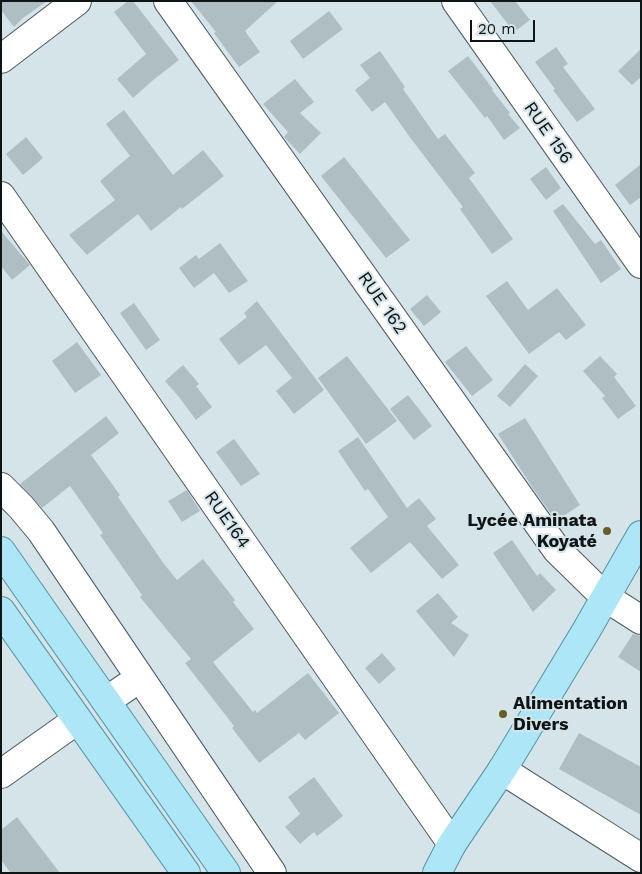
<!DOCTYPE html>
<html>
<head>
<meta charset="utf-8">
<style>
	body { margin:0 }
	#map { position:relative; width:642px; height:874px; overflow:hidden; background:#d4e4e9; font-family:"Work Sans",sans-serif }
	canvas { display:block }
	.frame { position:absolute; inset:0; border:2px solid #0f1516; pointer-events:none }
	.scale { position:absolute; left:470px; top:20px; width:65px; height:22px; box-sizing:border-box; border:2px solid #0f1516; border-top:0; padding-left:6px; font-size:15px; line-height:18px; white-space:nowrap; color:#0f1516; -webkit-text-stroke:4px #d4e4e9; paint-order:stroke }
</style>
</head>
<body>
<div id="map">
<canvas width="642" height="874"></canvas>
<div class="frame"></div>
<div class="scale">20 m</div>
</div>
<script>
const c = document.querySelector('canvas').getContext('2d');
c.lineJoin = 'round';
function fillPath(path, color) { c.fillStyle = color; c.fill(path, 'evenodd'); }
function strokePath(path, color, width, dash) { c.strokeStyle = color; c.lineWidth = width; c.lineCap = dash ? 'butt' : 'round'; c.setLineDash(dash || []); c.stroke(path); }
function label(font, color, halo, rows, align = 'center') {
  c.font = font + ' "Work Sans",sans-serif'; c.lineWidth = 4; c.setLineDash([]); c.textBaseline = 'middle'; c.strokeStyle = halo; c.fillStyle = color; for (const [text, x, y, turn = 0] of rows) {
    c.save(); c.translate(x, y); c.rotate((+turn || 0) * Math.PI / 180); c.textAlign = isNaN(turn) ? turn : align; if (halo) c.strokeText(text, 0, 0); c.fillText(text, 0, 0); c.restore();
  }
}
const building = new Path2D(`
	M1,1H47L23,18L14,27L1,10Z
	M128,1H133L179,60L152,81L133,98L117,79L146,54L114,12Z
	M191,1H278L245,31L260,52L239,67L214,33L216,32Z
	M490,1H515L530,20L514,32Z
	M329,11L343,29L303,59L290,41Z
	M556,47L568,64L563,67L595,109L577,122L553,90L555,89L535,62Z
	M641,49V77L632,85L618,71Z
	M380,51L405,87L403,89L438,139L445,134L475,173L469,178L513,239L492,254L460,209L463,207L409,136L385,102L372,112L355,90L370,78L360,65Z
	M468,56L493,89L492,90L510,113L508,114L520,128L504,140L487,116L485,118L448,71Z
	M295,79L314,102L300,113L321,133L300,154L284,137L288,132L263,104Z
	M124,110L173,175L203,150L224,176L182,209L181,207L151,231L138,214L87,255L69,235L115,200L100,181L130,156L106,124Z
	M26,137L43,158L23,175L6,154Z
	M344,157L410,240L386,258L321,176Z
	M641,164V197L630,205L615,185Z
	M546,167L561,188L546,200L530,179Z
	M563,204L595,244L601,240L621,269L601,283L553,211Z
	M1,231L30,265L12,280L1,266Z
	M220,243L248,281L229,293L214,273L194,288L179,268L196,255L199,259Z
	M507,281L528,310L557,288L586,325L566,340L559,332L529,354L486,296Z
	M427,295L441,312L424,326L410,309Z
	M257,301L324,390L294,414L276,391L292,378L266,345L239,365L219,339L247,317L244,313Z
	M134,303L160,340L146,350L120,313Z
	M77,342L101,375L75,393L52,361Z
	M466,346L493,380L472,396L445,362Z
	M347,356L397,421L366,444L318,378Z
	M600,356L617,374L614,377L636,406L618,419L602,398L605,396L583,371Z
	M525,364L538,376L510,407L497,396Z
	M183,365L199,384L196,386L212,407L196,420L179,397L165,381Z
	M408,395L432,426L414,440L390,409Z
	M106,416L119,433L91,455L120,495L118,497L164,564L177,580L203,559L235,600L233,602L254,629L213,662L253,712L255,710L257,713L308,673L339,713L305,740L299,733L259,763L232,728L234,726L185,663L191,659L140,597L142,595L100,535L103,533L70,486L42,508L20,484Z
	M525,418L580,505L556,521L534,490L498,434Z
	M358,437L407,508L419,498L436,519L427,526L459,565L442,579L410,542L371,573L350,548L388,517L368,489L365,491L338,451Z
	M234,439L260,474L241,486L216,452Z
	M187,490L200,511L182,522L168,501Z
	M512,540L537,576L540,573L556,590L533,612L493,553Z
	M438,593L458,617L451,623L469,635L454,657L416,611Z
	M633,634L641,636V672L618,657Z
	M382,653L396,669L379,684L365,668Z
	M579,733L641,767V815L559,769Z
	M314,777L343,816L317,836L314,832L300,844L285,827L300,814L288,797Z
	M17,817L60,873H11L1,860V830Z`);
const minor = new Path2D(`
	M168,1L557,550L605,597L641,620
	M456,1L641,264
	M1,59L77,1
	M1,196L452,844
	M1,487L21,507L41,531L272,873
	M106,701L140,678
	M502,770L641,858
	M1,774L77,720`);
const major = new Path2D(`
	M1,551L226,873
	M1,611L186,873
	M437,873L452,844L502,770L586,631L641,535`);
const markers = [
	[607,531,5,"#685c29"],
	[503,714,5,"#685c29"]
];
const streetNames = [
	["RUE 156",548,133,55],
	["RUE 162",382,303,55],
	["RUE164",227,520,55]
];
const poiNames = [
	["Lycée Aminata",597,521],
	["Koyaté",597,542],
	["Alimentation",513,704,"left"],
	["Divers",513,725,"left"]
];
fillPath(building, '#afbec3');
strokePath(minor, '#4d5b5f', 30);
strokePath(major, '#5393a5', 30);
strokePath(minor, '#fff', 28);
strokePath(major, '#ade7f7', 28);
for (const [x, y, r, color] of markers) { const dot = new Path2D(); dot.arc(x, y, r, 0, 2 * Math.PI); c.fillStyle = color; c.fill(dot); strokePath(dot, '#d4e4e9', 2); }
label('18px', '#0f1516', '#d4e4e9', streetNames);
label('bold 18px', '#0f1516', '#d4e4e9', poiNames, 'right');
</script>
</body>
</html>
